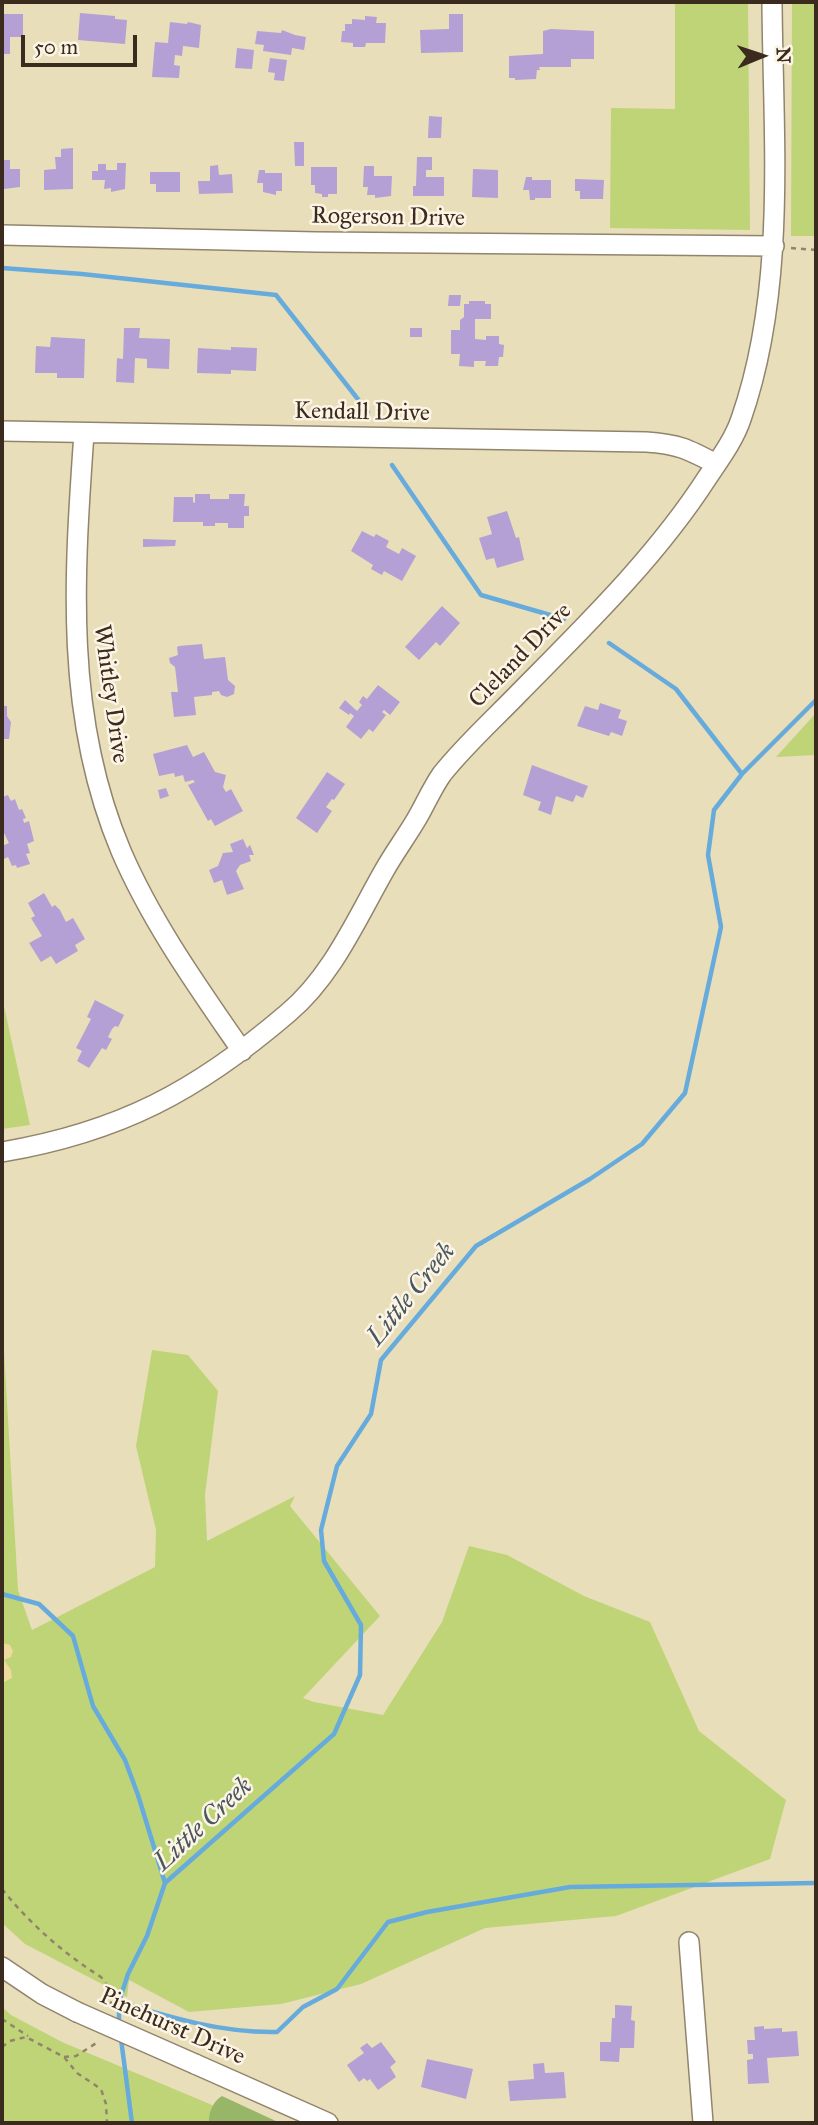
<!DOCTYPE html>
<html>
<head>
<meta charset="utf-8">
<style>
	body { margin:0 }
	#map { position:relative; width:818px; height:2125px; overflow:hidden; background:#e8deba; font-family:"IM FELL Great Primer",serif }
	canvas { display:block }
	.frame { position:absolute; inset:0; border:4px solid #3b2a1e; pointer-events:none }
	.north { position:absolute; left:727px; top:21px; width:70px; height:70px; -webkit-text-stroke:5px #fcf5e5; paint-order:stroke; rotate:88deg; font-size:19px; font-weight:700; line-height:28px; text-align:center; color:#3b2a1e }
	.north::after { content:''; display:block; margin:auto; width:24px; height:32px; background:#3b2a1e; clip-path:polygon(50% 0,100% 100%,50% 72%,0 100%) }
	.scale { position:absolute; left:21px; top:35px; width:116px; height:32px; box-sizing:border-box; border:4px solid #3b2a1e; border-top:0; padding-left:9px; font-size:21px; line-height:24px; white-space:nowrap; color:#3b2a1e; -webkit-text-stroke:5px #fcf5e5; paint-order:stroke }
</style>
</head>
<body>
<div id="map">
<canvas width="818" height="2125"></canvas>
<div class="frame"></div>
<div class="north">N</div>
<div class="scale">50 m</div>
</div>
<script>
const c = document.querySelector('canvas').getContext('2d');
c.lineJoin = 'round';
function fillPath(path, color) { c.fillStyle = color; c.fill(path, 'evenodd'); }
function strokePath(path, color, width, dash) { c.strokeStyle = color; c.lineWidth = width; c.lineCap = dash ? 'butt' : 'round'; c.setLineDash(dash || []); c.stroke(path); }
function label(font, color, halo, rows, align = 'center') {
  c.font = font + ' "IM FELL Great Primer",serif'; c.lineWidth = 5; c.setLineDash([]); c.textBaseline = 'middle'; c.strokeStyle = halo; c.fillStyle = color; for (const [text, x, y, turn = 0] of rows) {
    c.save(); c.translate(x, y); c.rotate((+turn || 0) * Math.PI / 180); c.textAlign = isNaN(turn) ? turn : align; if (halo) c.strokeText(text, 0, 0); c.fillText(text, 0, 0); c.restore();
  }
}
const green = new Path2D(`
	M675,2H748L750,230L610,228L611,108L675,109Z
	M792,2H816V236H791Z
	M816,713V755L776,757Z
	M2,997L30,1125L2,1129Z
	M2,1317L18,1590L32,1630L155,1567L156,1530L136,1446L152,1350L188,1355L218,1391L205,1495L207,1541L295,1496L290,1506L380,1616L303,1698L314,1702L383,1715L442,1622L469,1546L507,1555L584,1596L650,1622L699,1731L786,1800L770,1859L616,1916L485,1928L361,1984L281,2004L189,2012L129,1980L127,1997L25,1944L2,1923Z
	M2,2007L11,2015L62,2042L255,2123H2Z`);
const forest = new Path2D(`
	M222,2096L280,2123H209C208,2114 213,2101 222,2096Z`);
const sand = new Path2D(`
	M2,1643L10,1645L13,1651L11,1657L4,1660L11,1670L12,1678L2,1683Z`);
const stream = new Path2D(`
	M2,268L82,274L276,295L368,412
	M392,465L481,595L564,619
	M609,643L676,689L742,774
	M2,1594L39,1604L73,1636L93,1706L125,1760L138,1795L165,1883
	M119,2002C172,2018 222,2033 277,2032L303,2007L337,1989L388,1922L427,1912L570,1887L816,1883
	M119,2023V2002L128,1974L147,1936L165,1883L334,1734L360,1675L361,1625L324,1561L321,1530L337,1466L371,1414L381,1360L476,1246L590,1179L642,1144L685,1093L721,927L708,855L714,810L742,774L816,700
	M121,2039L132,2123`);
const building = new Path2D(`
	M80,13L115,16V19L127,20L125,44L78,40Z
	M2,14H23V37H10V54H2Z
	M449,14H463V52L421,53L420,30L449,29Z
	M365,16L377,17L376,23H386L385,43H366L365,47H353V43L341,42L342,31H345V24H352V19L365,20Z
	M170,22L187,24L188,22L201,25L199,48L183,46L182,56L175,55L174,65L180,66L179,78L152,77L155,42L168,43Z
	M551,29L594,31V59H571V67H539L540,70H537L536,79L515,80V78H509V56L543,54V31Z
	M282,30L295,35L306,37L304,50L292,48L291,55L263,51L264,45L255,44L257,31L281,33Z
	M237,48L254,50L252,69L235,68Z
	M270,58L287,60L284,81L274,80L275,73L268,72Z
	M429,116L442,117L441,138H428Z
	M294,142H304V166H295Z
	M73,148V189L44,190V170L56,169L55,157H61V149Z
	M417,157H432V170H426V177H444V196H413V186H416Z
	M2,160H10V169H20V187L4,189L2,187Z
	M117,163H126L125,189L111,192V188L104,189L105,180H92V171H98V164H106V170H117Z
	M218,165L219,175L232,174L233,193L199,194L198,181H210V166Z
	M364,166H374V176H392L391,196L375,198V195H367L368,187H363Z
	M311,167H337V194H328V197H322V194L315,193V185H311Z
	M473,169L498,170V198L472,197Z
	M259,170H265V173H282V191H276V195L263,192V183H257Z
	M150,172H180V192H156V184H150Z
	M526,177H532V180H551V198H535V200H530L529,190H523Z
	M575,179L604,180L603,199H580V191H575Z
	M449,295H461L460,306H448Z
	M469,301H485V304H491V319H475V339L486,340V336H499V344L504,345L503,357H499L498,366H485L486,361H474V367L459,366L460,354H451V330H460V320L464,317V304H469Z
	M124,328H140L139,338L170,339L169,369L147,368V359L135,358L134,383L116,382L117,358L123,359Z
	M410,328H422V337H410Z
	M51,337L85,339L84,378H57V373H35L36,346L50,347Z
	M231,347L257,348L256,371L231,370V374L197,373L198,348L231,350Z
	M195,494H210V499H229V494H245L244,506H249V516H244V528H228V523H215V526H203V522H173L174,497H193V502L195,503Z
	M507,511L516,538L519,537L524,560L497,568L494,558L486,560L479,538L492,534L487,517Z
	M362,531L374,537L376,534L389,541L386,547L399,554L402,548L416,556L402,581L384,571L382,575L371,569L373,565L351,551Z
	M143,539L176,540L175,546L143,547Z
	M442,606L460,623L440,646L436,642L419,660L405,647Z
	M202,644L204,659L225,657L228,680L235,686L234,694L227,697L221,695L219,691L212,692V695L194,697L196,715L174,717L171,692H178L175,667L170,663L169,658L178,655L177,647L179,646Z
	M378,685L400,702L390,715L384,710L382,712L386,715L373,732L369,729L361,739L346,727L354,716L350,713L349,715L339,708L345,700L357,711L362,705L359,702L363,696L367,699Z
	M600,703L621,710L618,718L627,721L622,736L611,732L609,736L577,726L585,706L598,710Z
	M2,706H7V716L11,722L9,739H2Z
	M187,745L193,757L204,752L215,772L226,775L223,787L226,792L231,789L243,811L215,826L211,819L208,821L188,785L195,782L193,780L185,782L183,775L175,777L174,773L159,776L153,754Z
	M532,765L588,786L583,798L576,795L573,802L556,796L551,815L538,810L541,802L523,795Z
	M327,772L345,784L334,800L332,799L326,807L332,811L317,833L296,818Z
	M166,788L169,796L160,799L158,790Z
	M8,795L11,801L15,799L19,810L22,809L26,818L23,819L24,823L29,821L34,841L27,844L30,853L26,854L30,864L17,868L16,865L12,866L8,857L2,860V846L9,843L2,829V797Z
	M243,839L247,848L250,845L254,855H249L251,861L240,865L236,871L244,889L227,895L222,880L214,883L209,870L218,866L223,853L233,852L230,844Z
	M44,893L52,907L55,905L60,910L66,922L73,918L85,939L75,945L78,951L56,964L51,956L41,962L29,943L42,936L31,918L35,916L28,903Z
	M95,1000L124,1015L118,1027L115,1026L112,1029L108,1037L112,1039L106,1050L102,1048L89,1068L77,1061L82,1051L76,1048L91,1019L87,1017Z
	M615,2005L632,2006L631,2020L635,2021L634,2048H620L619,2062L600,2061V2042H611L612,2018H615Z
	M764,2026V2029L782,2028V2032L797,2031L799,2056L767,2058L769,2083L748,2084L747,2060L753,2059V2054H748L747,2040H755L754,2027Z
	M381,2042L396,2062L390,2067L396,2077L378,2090L370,2079L367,2081L364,2078L359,2082L347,2065L364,2053L360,2048L367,2043L372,2048Z
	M427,2059L473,2069L466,2099L421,2087Z
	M544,2063L545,2073L564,2072L566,2098L510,2101L508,2081L534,2079L533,2064Z`);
const path = new Path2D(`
	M791,248L816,250
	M2,1889C30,1924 63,1953 101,1977C109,1987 111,1994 111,2007
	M2,2019L28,2036
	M2,2047L10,2041L26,2037L64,2057L77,2073L101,2089L106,2104L107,2123
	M64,2057L76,2056L98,2042`);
const street = new Path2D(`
	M2,235L316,242L774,246
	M2,431L646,442C678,444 688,449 716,464
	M84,433C74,576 64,716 121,851C152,923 198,987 242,1051
	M2,1152C120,1132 197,1091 288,1013C332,976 356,920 384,871C394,853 406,837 416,820C425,805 432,788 442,774C465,745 494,719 520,692C586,625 656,557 707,478C719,460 734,440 741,419C787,287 773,139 772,2
	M689,1942L703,2123
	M2,1967L42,1994L77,2012
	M195,2064L328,2123`);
const streetBridge = new Path2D(`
	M77,2012L195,2064`);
const streetNames = [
	["Rogerson Drive",388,218,1],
	["Kendall Drive",362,413,1],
	["Cleland Drive",521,656,-46],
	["Whitley Drive",110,694,82],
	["Pinehurst Drive",172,2027,24]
];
const waterNames = [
	["Little Creek",412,1295,-51],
	["Little Creek",204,1825,-43]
];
fillPath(green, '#bfd477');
fillPath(forest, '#97b668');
fillPath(sand, '#eeda9e');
strokePath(stream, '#66abdc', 4.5);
fillPath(building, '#b4a0d5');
strokePath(street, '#92846c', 22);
strokePath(path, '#92846c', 2.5, [5, 5]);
strokePath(street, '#fff', 19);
strokePath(streetBridge, '#92846c', 22, []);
strokePath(streetBridge, '#fff', 19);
label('24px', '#3b2a1e', '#fcf5e5', streetNames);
label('italic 26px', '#4a5760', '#fcf5e5', waterNames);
</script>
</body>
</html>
